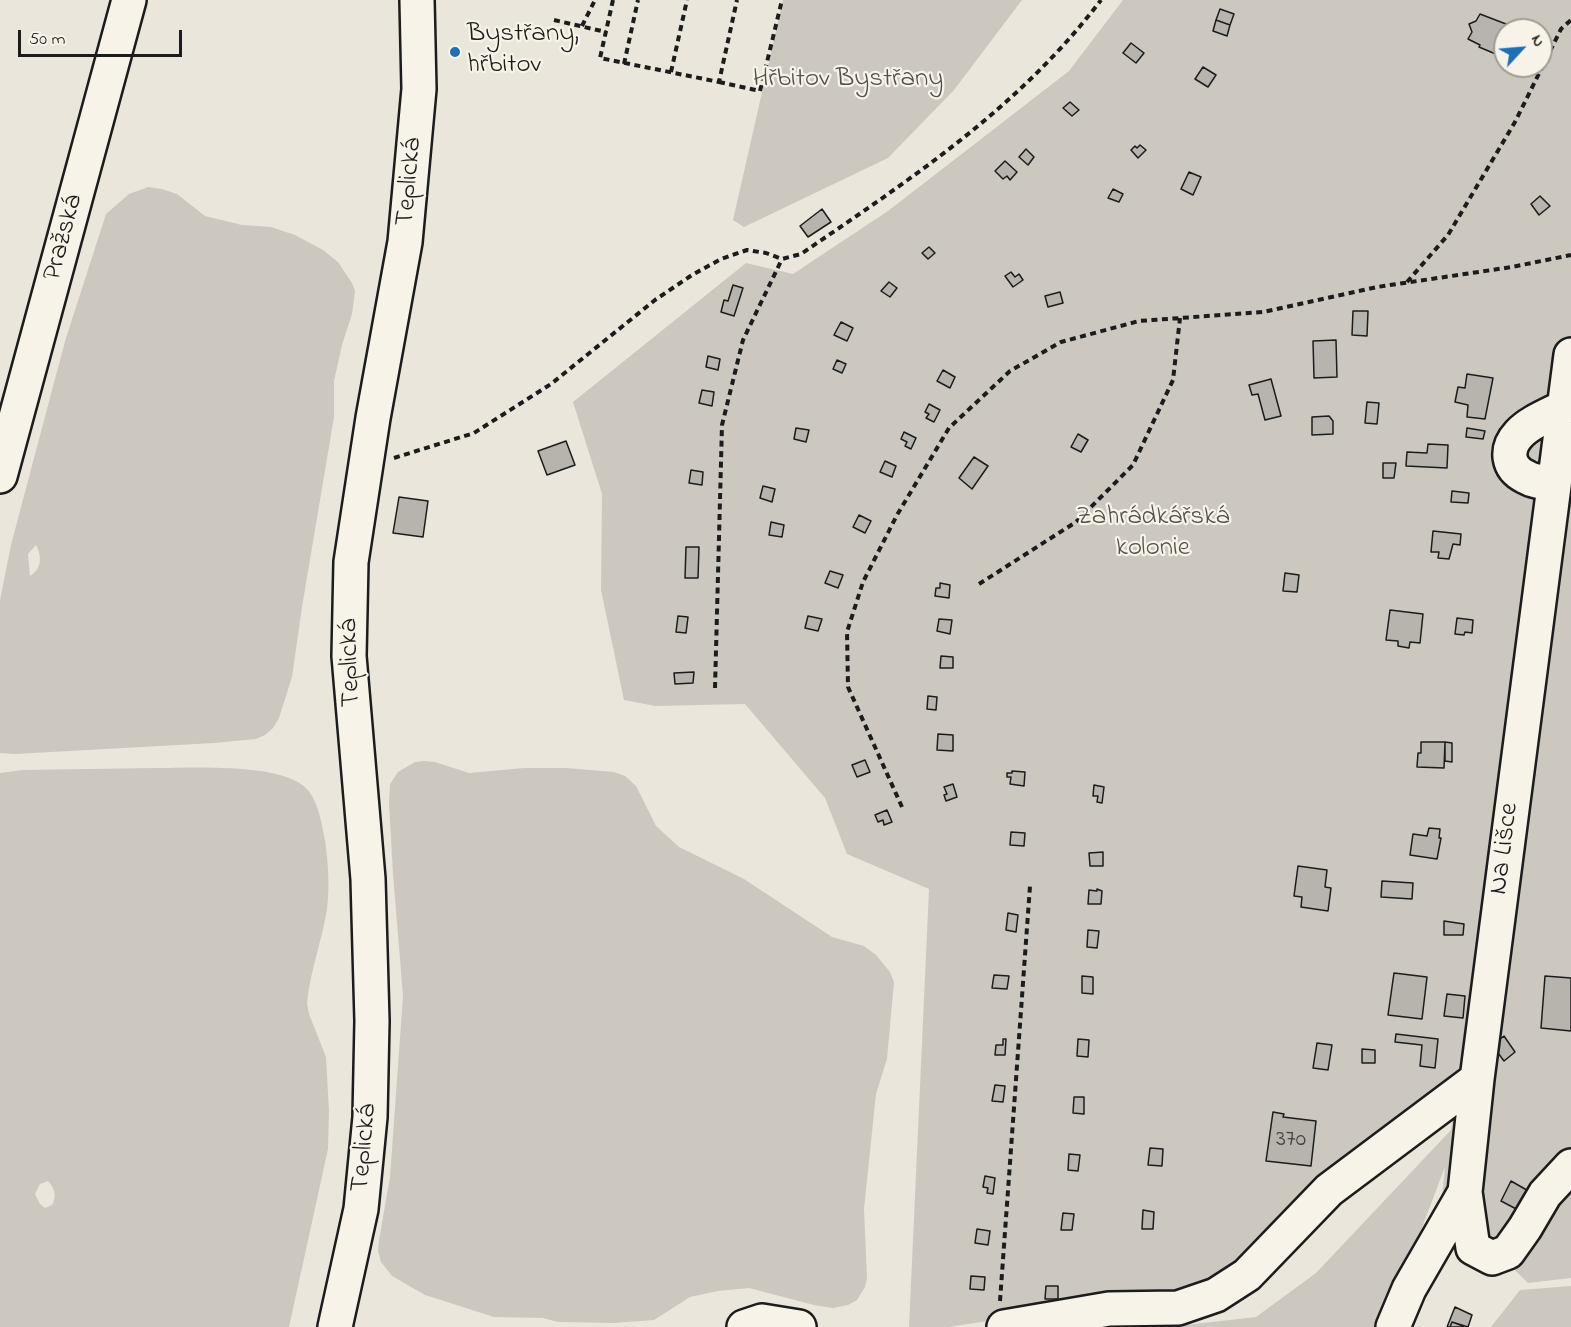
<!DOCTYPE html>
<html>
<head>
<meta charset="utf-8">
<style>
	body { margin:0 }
	#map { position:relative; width:1571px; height:1327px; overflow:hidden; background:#eae6dc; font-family:"Indie Flower",sans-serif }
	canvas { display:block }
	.north { position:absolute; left:1493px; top:18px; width:60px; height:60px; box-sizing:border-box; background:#f7f3e8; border:2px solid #9f9d96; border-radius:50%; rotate:64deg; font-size:16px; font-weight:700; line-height:24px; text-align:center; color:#1c1c1c }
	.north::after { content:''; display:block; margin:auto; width:21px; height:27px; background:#1f6fb2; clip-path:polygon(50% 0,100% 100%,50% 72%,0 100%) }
	.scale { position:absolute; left:18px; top:30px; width:164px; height:27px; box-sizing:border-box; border:3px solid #1c1c1c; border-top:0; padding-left:8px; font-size:18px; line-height:21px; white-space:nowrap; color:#1c1c1c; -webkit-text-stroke:4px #f7f3e8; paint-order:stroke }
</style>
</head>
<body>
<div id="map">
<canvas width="1571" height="1327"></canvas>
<div class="north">N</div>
<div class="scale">50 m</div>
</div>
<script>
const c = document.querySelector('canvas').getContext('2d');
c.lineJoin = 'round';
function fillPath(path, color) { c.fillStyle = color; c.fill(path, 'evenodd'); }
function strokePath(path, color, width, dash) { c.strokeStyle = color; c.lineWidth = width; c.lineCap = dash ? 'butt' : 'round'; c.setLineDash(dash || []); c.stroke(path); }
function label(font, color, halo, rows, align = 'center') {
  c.font = font + ' "Indie Flower",sans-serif'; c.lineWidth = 4.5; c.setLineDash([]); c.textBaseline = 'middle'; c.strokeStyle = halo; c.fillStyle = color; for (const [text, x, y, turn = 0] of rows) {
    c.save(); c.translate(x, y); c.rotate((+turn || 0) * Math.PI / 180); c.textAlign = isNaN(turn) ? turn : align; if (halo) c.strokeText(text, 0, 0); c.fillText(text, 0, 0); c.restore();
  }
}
const green = new Path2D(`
	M783,0H1022L954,90L888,158L744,227L733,220Z
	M1123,0H1571V1278L1528,1283L1442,1198L1445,1167L1384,1327H1168L1256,1317L1316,1273L1451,1130L1457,1084L1213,1284L1173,1297L1055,1311L948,1327H909L929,889L847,854L825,798L745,704L655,706L624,700L601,590L602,494L573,402L746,263L793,274L888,211L1069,71ZM1505,30H1541V66H1505Z
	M148,187L162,189L177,194L205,216L242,225L271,227L295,235L323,250L338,262L352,283L355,291L352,314L342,345L334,381V417L302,607L292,677L279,718L273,728L265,735L256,739L214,743L15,754L0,753V600L11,545L43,424L66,338L106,214L129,194ZM36,545C42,556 42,569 30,576L28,554Z
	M424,761L435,762L469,773L524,768H567L614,772L625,776L636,786L656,826L679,847L744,879L832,937L864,946L876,955L890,972L894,982L887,1059L876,1094L864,1209L867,1278L865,1287L857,1300L848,1305L833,1308L814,1305L749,1288L718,1291L690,1297L654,1320L614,1323L558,1322L543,1318L494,1317L425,1295L392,1276L381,1262L378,1251L379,1240L390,1177L403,996L393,874L389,803L390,784L398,772L415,762Z
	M154,768C190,768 282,762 307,789C318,801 322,824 325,840C328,862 330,886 327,909C322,941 310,971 307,1003L309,1014L326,1057L329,1111L328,1149L289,1327H0V773L23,770ZM48,1181C55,1189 57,1196 52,1205L45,1208L40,1204L35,1194L40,1184Z
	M1571,1286V1327H1491L1520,1290Z`);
const building = new Path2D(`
	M1220,9L1234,14L1230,25L1216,20Z
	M1480,14L1519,29L1505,30V58L1479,47L1480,45L1468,39L1472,32L1469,24L1476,21Z
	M1216,20L1230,25L1227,36L1213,31Z
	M1131,43L1144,53L1136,63L1123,53Z
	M1203,67L1216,75L1208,87L1195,79Z
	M1070,102L1079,110L1072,116L1063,108Z
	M1140,145L1146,150L1138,158L1131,150L1135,146L1137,148Z
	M1026,149L1034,157L1028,165L1019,157Z
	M1005,161L1017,172L1010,180L1007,176L1003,179L995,171Z
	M1189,172L1201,177L1193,195L1181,189Z
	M1113,189L1123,194L1119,202L1108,198Z
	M1540,196L1550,206L1539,215L1531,204Z
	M822,209L831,222L808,237L800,226Z
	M929,247L935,253L928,259L922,253Z
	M1011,272L1015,277L1019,274L1023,280L1013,287L1005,276Z
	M889,282L897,288L890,297L881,291Z
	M733,285L743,288L734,316L721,312L724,300L728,301Z
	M1060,292L1063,303L1048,307L1045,296Z
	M1353,311H1368L1367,336L1352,335Z
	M841,322L853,328L847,341L834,335Z
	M1336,340L1337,377L1314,378L1313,341Z
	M708,356L720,359L718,370L706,367Z
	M837,360L846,364L842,373L833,369Z
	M943,370L955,377L950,388L937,381Z
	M1467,374L1493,378L1485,419L1467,417L1468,405L1455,402L1458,387L1465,388Z
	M1271,379L1281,416L1265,420L1258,394L1252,395L1249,385Z
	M702,390L714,392L712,406L699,403Z
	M1367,402L1379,403L1377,424L1365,423Z
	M929,404L940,410L934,422L926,418L929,414L925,412Z
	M1329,416L1333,421V434L1312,435V417Z
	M796,428L809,430L806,442L794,439Z
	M1467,428L1485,431L1483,439L1466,437Z
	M904,432L916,438L911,449L905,446L907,442L901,439Z
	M1078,434L1088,440L1081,452L1071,447Z
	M566,441L575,465L547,475L538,451Z
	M1428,444L1448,445L1447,468L1406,466L1407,452L1427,453Z
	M974,457L988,466L972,489L959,478Z
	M885,461L896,466L892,477L880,472Z
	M1383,463H1396L1394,478H1383Z
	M691,470L703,472L702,485L689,483Z
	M763,486L775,489L772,502L760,498Z
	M1452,491L1469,493L1468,503L1451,502Z
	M399,497L428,501L423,537L393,533Z
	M859,515L871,521L865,533L853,527Z
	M771,522L784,525L782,537L769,535Z
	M1433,531L1461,534L1460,545L1453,544L1449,559L1438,558L1439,552H1431Z
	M686,547H699L698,578H685Z
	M830,571L843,575L838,588L825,583Z
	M1285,573L1299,575L1297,592L1283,591Z
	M940,583L950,585L949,598L935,596L936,588H940Z
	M1390,610L1423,614L1420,643L1410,642L1409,648L1398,646V641L1386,640Z
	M678,616L688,617L686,633L676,632Z
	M808,616L822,619L818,631L805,628Z
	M1457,618L1473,620L1472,633L1465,632L1464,635L1455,634Z
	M939,619L952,620L950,634L937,631Z
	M941,656L953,657V668H940Z
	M694,672L693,683L675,684L674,673Z
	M928,696L937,697L936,710L927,709Z
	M938,734L953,735V751L937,750Z
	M1421,742H1445L1444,768L1417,767L1418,753H1421Z
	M1445,742L1452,743V762L1445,761Z
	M865,760L870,772L857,777L852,765Z
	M1012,771L1025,772L1024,786L1010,784L1011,777H1007V773H1012Z
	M953,784L957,797L946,801L944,795L947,794L944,787Z
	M1094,785L1104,787L1102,803L1097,802L1098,796H1093Z
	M887,810L892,822L884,825L883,820L878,822L875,815Z
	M1429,828L1440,829L1439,838H1441L1437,859L1410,855L1413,834L1427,836Z
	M1011,832L1025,833L1024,846L1010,845Z
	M1103,852V866H1090L1089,853Z
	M1298,866L1327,870L1325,887L1331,888L1328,911L1301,907L1302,897L1294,896Z
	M1382,881L1413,883L1412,899L1381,897Z
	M1097,889L1102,891L1101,904H1088L1089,890L1097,891Z
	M1008,913L1018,915L1016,932L1006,930Z
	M1444,921L1464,924L1463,935H1444Z
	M1088,930L1099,931L1097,948L1087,947Z
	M1394,973L1427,977L1422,1019L1388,1015Z
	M994,975L1009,976L1007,989L992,988Z
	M1082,976L1093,977V994L1082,993Z
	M1545,976L1571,978V1031L1541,1028Z
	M1447,994L1465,996L1463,1018L1444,1016Z
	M1396,1034L1438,1039L1435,1068L1420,1066L1422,1045L1395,1042Z
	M1504,1036L1515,1052L1504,1061L1492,1045Z
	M1003,1039H1006L1005,1055H995L996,1045H1003Z
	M1078,1039L1089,1040L1088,1057L1077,1056Z
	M1317,1043L1332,1045L1328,1070L1313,1068Z
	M1362,1049L1375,1050V1063H1362Z
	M995,1085L1005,1086L1003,1102L992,1101Z
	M1074,1097H1084V1114L1073,1113Z
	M1273,1112L1284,1114L1283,1117L1316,1121L1311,1166L1266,1161Z
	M1150,1148L1163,1149L1162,1166L1148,1165Z
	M1069,1154L1080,1155L1078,1171L1068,1170Z
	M985,1176L995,1178L993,1194L987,1193L988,1188L983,1187Z
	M1511,1181L1532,1193L1522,1212L1501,1201Z
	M1143,1210L1154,1212L1153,1229H1142Z
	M1063,1213L1074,1214L1072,1230H1061Z
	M977,1229L990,1231L988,1245L975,1243Z
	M971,1276L985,1277L984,1290L970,1289Z
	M1046,1286H1058V1299H1045Z
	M1455,1307L1472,1315L1468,1327L1452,1322L1450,1327H1447Z
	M1452,1322L1463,1326V1327H1450Z`);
const path = new Path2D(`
	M613,0L600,58L719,82L737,0
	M554,20L606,32
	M582,26L595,0
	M624,64L638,0
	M671,72L687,0
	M719,82L760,91L782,0
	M1407,282L1448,235L1515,122L1561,29L1571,20
	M394,458L474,433L551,384L655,300L692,275L721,259L747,250L766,253L782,259L801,254C912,178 1019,108 1101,0
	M979,584L1076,522L1133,465L1173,380L1180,318
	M715,688L722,425L743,340L782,259
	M902,807L848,687L847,632L863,582L897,515L949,428L1010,371L1061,342L1139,321L1263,312L1377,287L1512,267L1571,255
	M1000,1301L1030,886`);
const minor = new Path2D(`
	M0,476L129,0
	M1554,483C1544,482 1534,482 1526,477C1507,468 1505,449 1519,434C1530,422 1549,415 1564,407
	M1465,1192L1473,1248L1492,1258L1508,1252L1525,1228L1545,1194L1571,1166
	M335,1327L361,1209L370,1117L372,1021L368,879L349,656L351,562L373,418L405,242L419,89L417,0
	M744,1327L762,1321L799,1327
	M1004,1327L1109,1309L1178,1308L1216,1295L1247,1275L1329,1190L1477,1079
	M1393,1327L1409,1289L1465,1192L1477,1079L1571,355`);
const markers = [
	[455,52,6,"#1f6fb2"]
];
const numberNames = [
	["370",1291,1141]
];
const poiNames = [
	["Bystřany,",467,36],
	["hřbitov",467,67]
];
const parkNames = [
	["Hřbitov Bystřany",848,81],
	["Zahrádkářská",1153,519],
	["kolonie",1153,550]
];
const streetNames = [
	["Teplická",411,182,-85],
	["Pražská",65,238,-75],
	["Teplická",352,663,-92],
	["Na Lišce",1506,849,-83],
	["Teplická",366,1148,-85]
];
fillPath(green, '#ccc8c0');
fillPath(building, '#b6b4ac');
strokePath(building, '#1c1c1c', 1.5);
strokePath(minor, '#1c1c1c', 38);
strokePath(path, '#1c1c1c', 4, [6, 4.5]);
strokePath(minor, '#f7f3e8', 33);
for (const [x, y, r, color] of markers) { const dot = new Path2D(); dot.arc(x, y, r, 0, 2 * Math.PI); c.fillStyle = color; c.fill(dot); strokePath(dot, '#f7f3e8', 2); }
label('24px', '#424240', null, numberNames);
label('27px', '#1c1c1c', '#f7f3e8', poiNames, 'left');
label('27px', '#51504d', '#f7f3e8', parkNames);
label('27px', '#1c1c1c', '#f7f3e8', streetNames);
</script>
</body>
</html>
